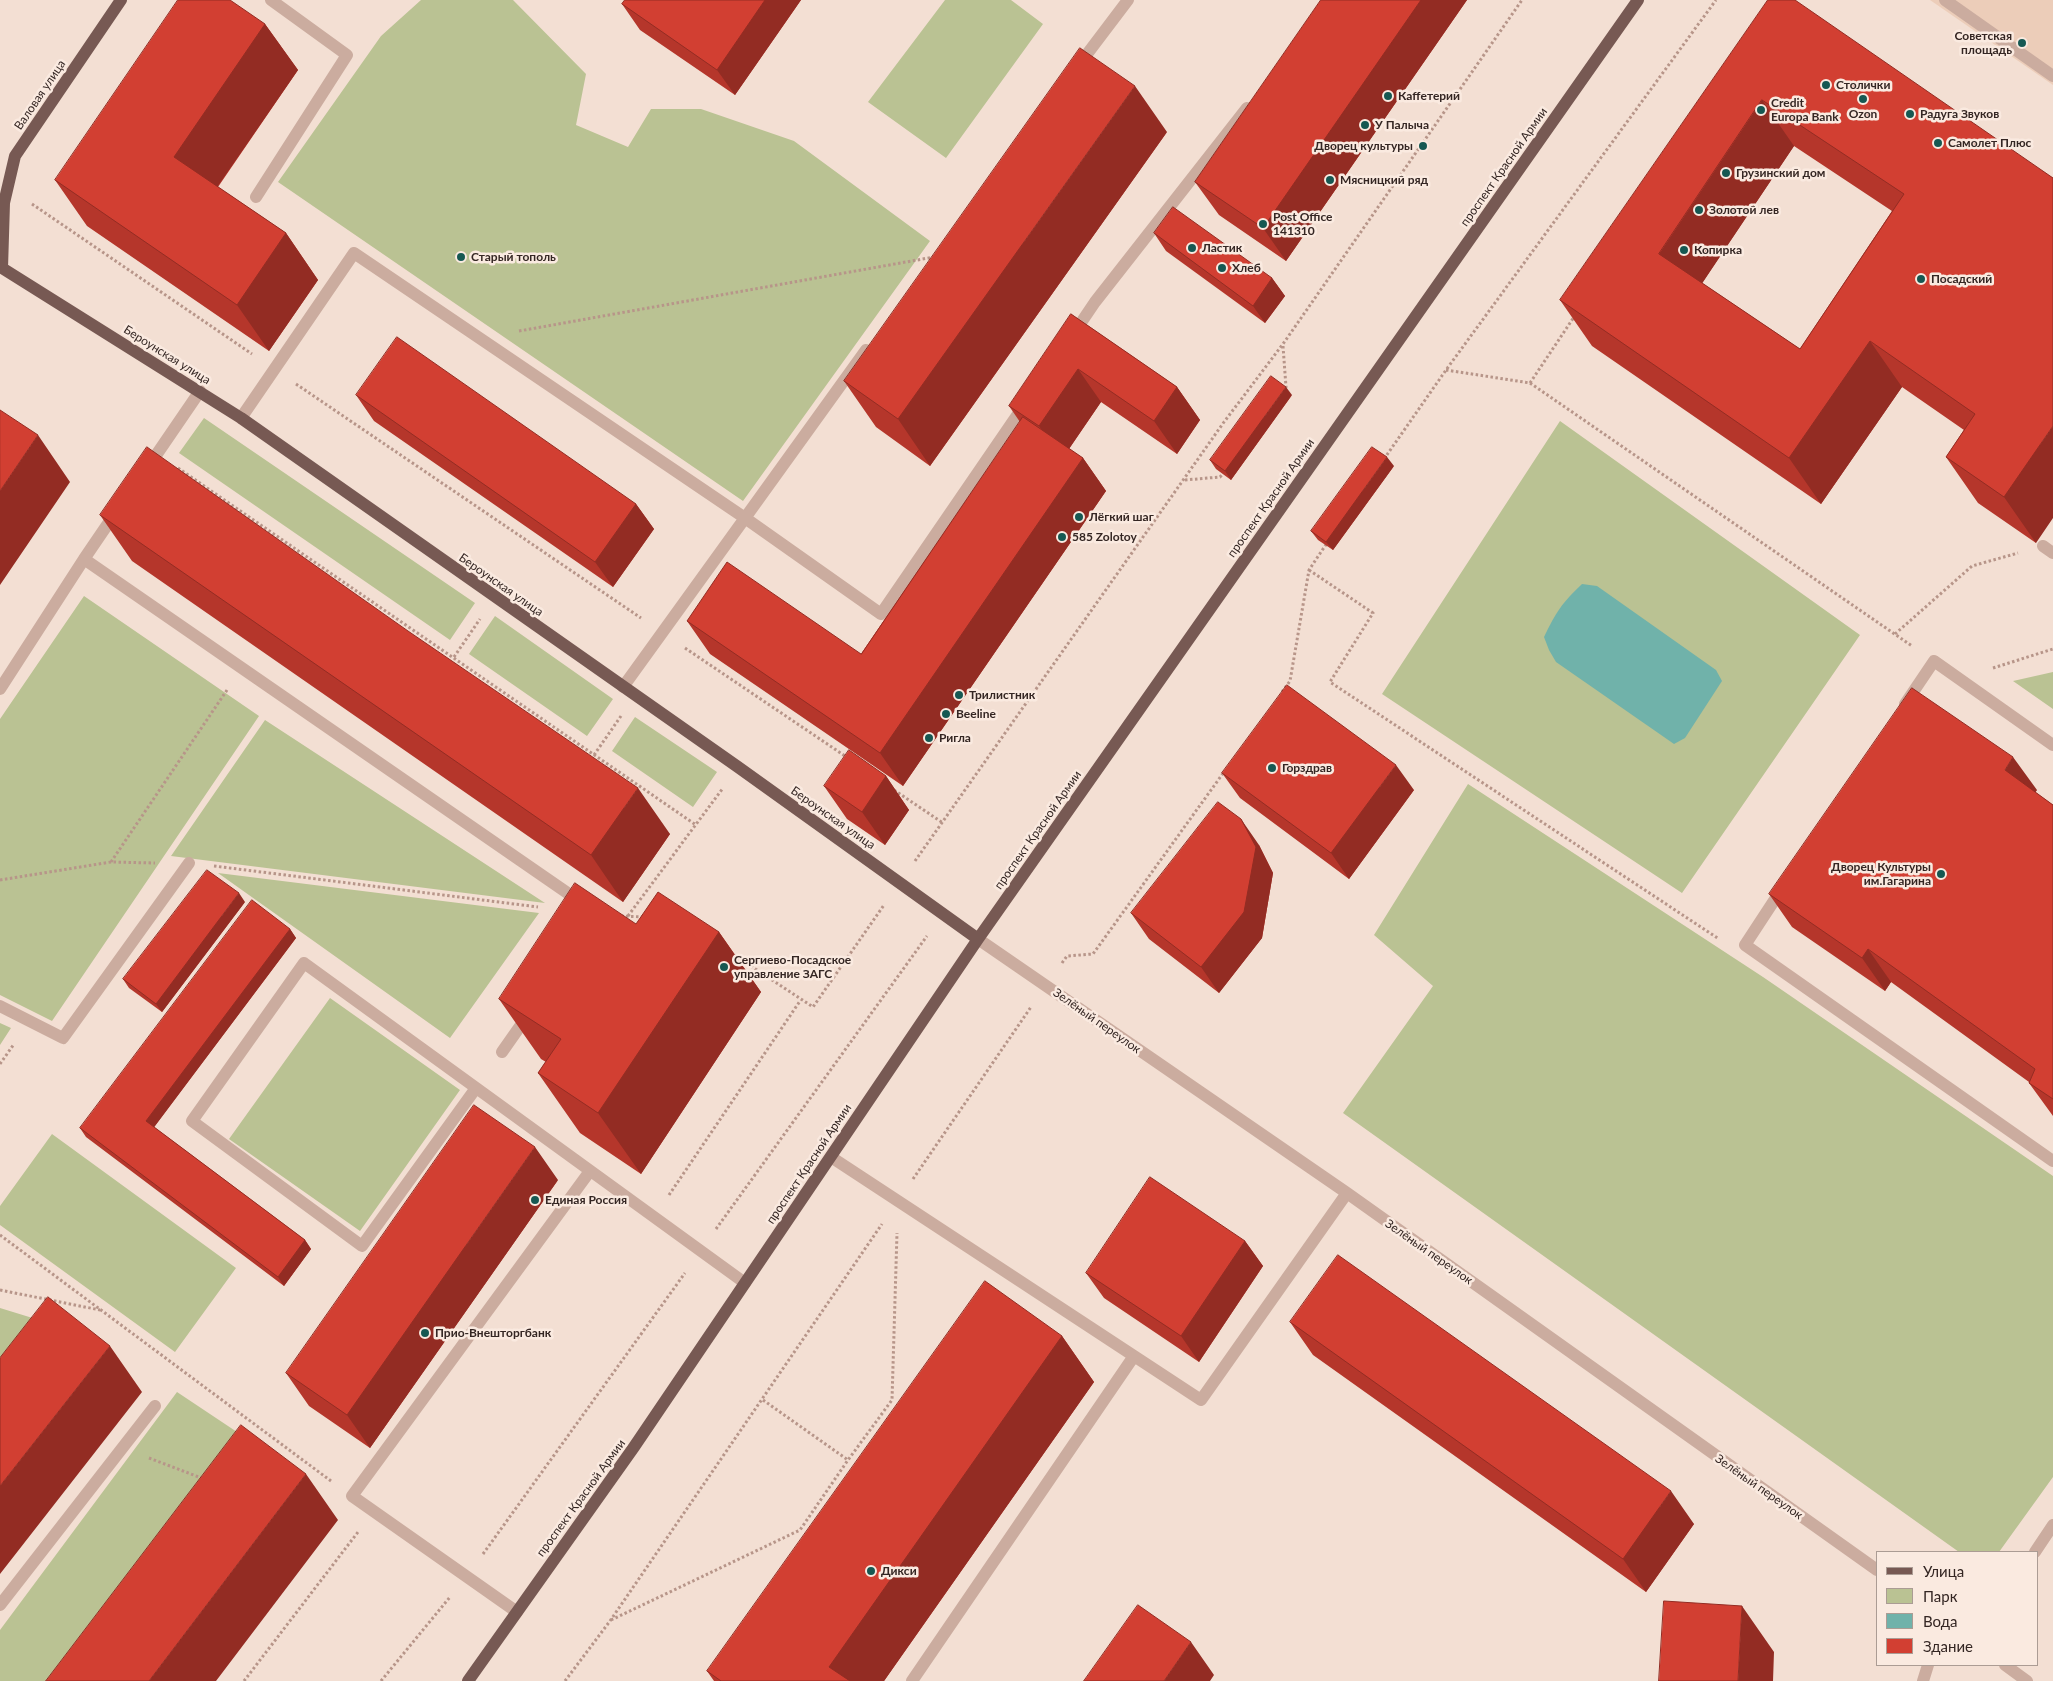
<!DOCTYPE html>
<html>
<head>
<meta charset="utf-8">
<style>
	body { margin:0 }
	#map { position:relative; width:2053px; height:1681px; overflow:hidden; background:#f3dfd3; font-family:Lato,sans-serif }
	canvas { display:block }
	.legend { position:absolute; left:1876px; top:1551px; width:162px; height:115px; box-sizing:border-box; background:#faeae0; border:1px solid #ab9c94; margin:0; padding:6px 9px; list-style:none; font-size:15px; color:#342623 }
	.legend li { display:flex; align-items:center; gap:10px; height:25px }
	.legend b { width:25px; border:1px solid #ab9c94 }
</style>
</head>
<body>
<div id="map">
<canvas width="2053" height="1681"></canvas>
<ul class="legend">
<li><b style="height:6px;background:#775953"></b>Улица</li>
<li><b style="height:14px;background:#bac293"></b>Парк</li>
<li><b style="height:14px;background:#70b2aa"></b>Вода</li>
<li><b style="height:14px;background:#d23f32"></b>Здание</li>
</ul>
</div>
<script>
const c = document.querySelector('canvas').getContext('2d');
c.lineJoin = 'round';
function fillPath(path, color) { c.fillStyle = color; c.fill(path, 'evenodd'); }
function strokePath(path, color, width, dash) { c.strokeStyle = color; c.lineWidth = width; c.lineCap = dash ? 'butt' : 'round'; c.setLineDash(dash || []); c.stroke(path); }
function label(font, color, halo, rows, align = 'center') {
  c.font = font + ' Lato,sans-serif'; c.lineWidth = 5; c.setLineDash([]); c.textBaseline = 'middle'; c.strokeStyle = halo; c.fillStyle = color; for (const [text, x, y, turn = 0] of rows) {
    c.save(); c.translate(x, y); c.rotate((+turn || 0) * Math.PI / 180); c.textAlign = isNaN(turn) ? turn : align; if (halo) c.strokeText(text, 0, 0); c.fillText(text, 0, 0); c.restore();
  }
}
const green = new Path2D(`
	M421,0H513L586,74L576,125L628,147L651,109H701L794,141L930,241L743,501L278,182L381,36Z
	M945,0H1011L1043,24L946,158L868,102Z
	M204,418L475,603L450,640L179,453Z
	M1560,421L1860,635L1682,893L1382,694Z
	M84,596L259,716L52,1021L0,995V719Z
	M495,616L613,699L587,736L469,654Z
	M2053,672V709L2013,681Z
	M635,717L717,772L693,807L612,751Z
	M265,720L545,903L171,856Z
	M1468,784L1763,977L2053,1176V1477L1999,1552H1959L1343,1113L1433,986L1374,935Z
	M218,873L539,913L450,1038Z
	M330,998L460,1090L360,1231L229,1139Z
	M0,1023L11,1028L0,1045Z
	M52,1134L236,1268L175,1352L0,1225V1206Z
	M0,1308L65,1328L0,1409Z
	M177,1392L249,1440L63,1681H0V1630Z`);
const plaza = new Path2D(`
	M1930,0H2053V85Z`);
const water = new Path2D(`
	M1582,584L1597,586L1716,670L1722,681L1685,738L1674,744L1556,662L1549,650L1544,637C1556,612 1562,603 1582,584Z`);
const path = new Path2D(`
	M32,204L252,354
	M519,331L934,257
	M1283,346L1286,387L1285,389
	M1446,370L1530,383L1912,646
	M1530,383L1574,317
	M296,384L641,618
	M1384,459L1446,370L1716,0
	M178,468L696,825
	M1185,480L1220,477L1225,471
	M1309,570L1373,613L1330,682L1719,939
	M1895,634L1972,566L2018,553
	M685,648L848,758
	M454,657L480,619
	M1993,668L2053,649
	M1282,692L1290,681L1309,570L1327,543
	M594,755L621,716
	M894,790L943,823
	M915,861L1224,422L1283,344L1522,0
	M111,862L227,690
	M214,866L538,907
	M0,880L111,862L155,863
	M621,916L645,917
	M628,916L723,788
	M734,955L813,1007L884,905
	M1062,963L1067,956L1093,954L1224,772
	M0,1064L14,1044
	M913,1179L1031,1007
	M669,1195L800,1001
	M716,1229L927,936
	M0,1235L331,1481
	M0,1290L100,1310
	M763,1400L848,1460
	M149,1458L204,1479
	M483,1554L685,1273
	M611,1620L800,1530L848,1460L892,1400L897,1233
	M244,1681L358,1532
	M381,1681L450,1597
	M565,1681L610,1621L882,1224`);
const minor = new Path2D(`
	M1945,0L2053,76
	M1078,66L1128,0
	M256,197L347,55L271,0
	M1072,336L1095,302L1247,108
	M241,418L354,253L745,518L866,350
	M148,467L200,391
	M2043,546L2053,553
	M84,559L582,903
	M623,687L745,518L881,614L1025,404
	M0,689L84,559L116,512
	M1905,704L1934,661L2053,745
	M1783,887L1745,945L2053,1161
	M978,939L1347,1193L1877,1570
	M0,1006L63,1038L189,863
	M502,1052L528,1015
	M476,1088L362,1246L192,1121L304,963L745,1283
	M831,1157L1201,1400L1347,1193
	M2035,1552L2053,1525
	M0,1605L155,1406
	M517,1612L352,1496L590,1171
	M2005,1665L2027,1681
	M912,1681L1134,1356
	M1923,1681L1928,1665`);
const major = new Path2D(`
	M121,0L15,156L4,203L2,268L241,418L738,767L978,939
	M468,1681L634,1447L978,939L1638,0`);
const wall = new Path2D(`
	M625,0H801L735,95L640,30L622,4Z
	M1321,0H1467L1286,261L1219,215L1195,182Z
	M1768,0L2053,178L2036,543L1978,503L1946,457L1964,430L1902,387L1821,504L1592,346L1560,300ZM1794,146L1892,211L1800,349L1702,283Z
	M265,24L298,70L218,187L286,233L318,280L269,351L87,226L55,180Z
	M1167,132L930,466L876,427L844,381Z
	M1154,233L1272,278L1285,296L1265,323L1166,251Z
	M1071,314L1177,387L1200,420L1177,454L1101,402L1069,449L1083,458L1106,491L903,786L710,654L687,621L861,654L1020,422L1009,406Z
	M356,395L636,504L654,529L613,587L374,421Z
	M1292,395L1231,480L1216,469L1210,460Z
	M1394,466L1333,550L1318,540L1311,531Z
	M100,515L670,834L623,902L132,561Z
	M1222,773L1414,790L1349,879L1240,798Z
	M886,776L909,810L885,845L847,819L824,786Z
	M2037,790L2035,792L2053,805V1116L2029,1083V1082L1891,982L1885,991L1792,927L1769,894Z
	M1259,845L1273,873L1262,938L1219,993L1149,939L1131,913Z
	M245,902L162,1012L129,988L123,979Z
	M636,924L719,932L761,992L641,1174L580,1133L538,1073L546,1062L541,1059L499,999Z
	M290,929L296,938L154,1127L305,1240L311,1249L284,1286L86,1137L80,1128Z
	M558,1180L370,1448L309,1406L286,1373Z
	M1245,1241L1263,1266L1199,1362L1104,1298L1086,1273Z
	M1290,1322L1694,1524L1646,1592L1313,1355Z
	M1062,1336L1094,1382L884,1681H714L707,1671Z`);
const shadedWall = new Path2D(`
	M765,0H801L735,95L717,70Z
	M1421,0H1467L1286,261L1263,228Z
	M265,24L298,70L206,203L174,157Z
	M1135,86L1167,132L930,466L898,419Z
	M1762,100L1794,146L1691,300L1659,254Z
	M286,233L318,280L269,351L237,305Z
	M1272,278L1285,296L1265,323L1253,306Z
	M1870,341L1902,387L1821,504L1789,458Z
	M1078,369L1101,402L1062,459L1039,426Z
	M1177,387L1200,420L1177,454L1154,421Z
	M1286,387L1292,395L1231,480L1225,471Z
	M2053,426V518L2036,543L2004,497Z
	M38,435L70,482L0,585V491Z
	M1387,457L1394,466L1333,550L1326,542Z
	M1083,458L1106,491L903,786L880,753Z
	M636,504L654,529L613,587L595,562Z
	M2013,757L2037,790L2028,803L2005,770Z
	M1396,765L1414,790L1349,879L1331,853Z
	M886,776L909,810L885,845L862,812Z
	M638,788L670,834L623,902L591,855Z
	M1241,819L1259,845L1273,873L1262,938L1219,993L1201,967Z
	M239,893L245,902L162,1012L156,1004Z
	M290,929L296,938L152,1130L146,1121Z
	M719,932L761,992L641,1174L598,1113Z
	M1868,949L1891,982L1885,991L1862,958Z
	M535,1147L558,1180L370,1448L347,1415Z
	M305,1240L311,1249L284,1286L278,1277Z
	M1245,1241L1263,1266L1199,1362L1181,1336Z
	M1062,1336L1094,1382L884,1681H839L829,1667Z
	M110,1346L142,1392L0,1574V1486Z
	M306,1474L338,1520L216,1681H149Z
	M1671,1491L1694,1524L1646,1592L1623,1559Z
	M1742,1606L1774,1652L1773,1681H1738Z
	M1191,1642L1214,1675L1210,1681H1164Z`);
const building = new Path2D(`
	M178,0H230L265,24L174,157L286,233L237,305L55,180Z
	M625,0H765L717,70L622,4Z
	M1321,0H1421L1263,228L1195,182Z
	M1768,0H1795L2053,178V426L2004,497L1946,457L1975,414L1870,341L1789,458L1560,300ZM1762,100L1904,194L1800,349L1659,254Z
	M1080,48L1135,86L898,419L844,381Z
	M1173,207L1272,278L1253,306L1154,233Z
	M1071,314L1177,387L1154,421L1078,369L1039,426L1009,406Z
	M397,337L636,504L595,562L356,395Z
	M1271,376L1286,387L1225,471L1210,460Z
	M0,410L38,435L0,491Z
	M1023,417L1083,458L880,753L687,621L727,562L861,654Z
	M147,447L408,631L638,788L591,855L100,515Z
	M1372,447L1387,457L1326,542L1311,531Z
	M1287,685L1396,765L1331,853L1222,773Z
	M1912,688L2013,757L2005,770L2053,805V1099L2029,1083L2035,1069L1868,949L1862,958L1769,894Z
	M849,750L886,776L862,812L824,786Z
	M1218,802L1241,819L1256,847L1244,912L1201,967L1131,913Z
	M207,870L239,893L156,1004L123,979Z
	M575,883L636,924L658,892L719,932L598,1113L538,1073L561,1039L499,999Z
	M252,900L290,929L146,1121L305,1240L278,1277L80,1128Z
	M474,1105L535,1147L347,1415L286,1373Z
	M1150,1177L1245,1241L1181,1336L1086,1273Z
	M1338,1255L1671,1491L1623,1559L1290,1322Z
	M985,1281L1062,1336L829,1667L850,1681H721L707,1671Z
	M48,1297L110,1346L0,1486V1358Z
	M241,1425L306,1474L149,1681H46Z
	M1664,1601L1742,1606L1738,1681H1659Z
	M1138,1605L1191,1642L1164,1681H1084Z`);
const markers = [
	[2022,43,5,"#165852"],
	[1826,85,5,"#165852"],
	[1388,96,5,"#165852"],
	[1863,99,5,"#165852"],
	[1761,110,5,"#165852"],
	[1910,114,5,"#165852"],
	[1365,125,5,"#165852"],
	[1938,143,5,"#165852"],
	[1423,146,5,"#165852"],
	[1726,173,5,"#165852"],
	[1330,180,5,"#165852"],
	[1699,210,5,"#165852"],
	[1263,224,5,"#165852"],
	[1192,248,5,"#165852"],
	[1684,250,5,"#165852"],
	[461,257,5,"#165852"],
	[1222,268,5,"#165852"],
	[1921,279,5,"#165852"],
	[1079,517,5,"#165852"],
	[1062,537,5,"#165852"],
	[959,695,5,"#165852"],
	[946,714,5,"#165852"],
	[929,738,5,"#165852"],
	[1272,768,5,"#165852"],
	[1941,874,5,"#165852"],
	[724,967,5,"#165852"],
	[535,1200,5,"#165852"],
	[425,1333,5,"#165852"],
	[871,1571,5,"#165852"]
];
const poiNames = [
	["Советская",2012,36,"right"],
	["площадь",2012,50,"right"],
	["Столички",1836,85],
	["Каffетерий",1398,96],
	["Credit",1771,103],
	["Europa Bank",1771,117],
	["Ozon",1863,114,"center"],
	["Радуга Звуков",1920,114],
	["У Палыча",1375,125],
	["Самолет Плюс",1948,143],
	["Дворец культуры",1413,146,"right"],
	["Грузинский дом",1736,173],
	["Мясницкий ряд",1340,180],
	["Золотой лев",1709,210],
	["Post Office",1273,217],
	["141310",1273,231],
	["Ластик",1202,248],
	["Копирка",1694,250],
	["Старый тополь",471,257],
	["Хлеб",1232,268],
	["Посадский",1931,279],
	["Лёгкий шаг",1089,517],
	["585 Zolotoy",1072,537],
	["Трилистник",969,695],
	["Beeline",956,714],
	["Ригла",939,738],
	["Горздрав",1282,768],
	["Дворец Культуры",1931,867,"right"],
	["им.Гагарина",1931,881,"right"],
	["Сергиево-Посадское",734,960],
	["управление ЗАГС",734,974],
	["Единая Россия",545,1200],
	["Прио-Внешторгбанк",435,1333],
	["Дикси",881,1571]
];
const streetNames = [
	["Валовая улица",40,95,-56],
	["проспект Красной Армии",1504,167,-55],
	["Бероунская улица",167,355,32],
	["проспект Красной Армии",1271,498,-55],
	["Бероунская улица",501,585,35],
	["Бероунская улица",833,818,35],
	["проспект Красной Армии",1038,830,-55],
	["Зелёный переулок",1097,1021,35],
	["проспект Красной Армии",809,1164,-56],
	["Зелёный переулок",1429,1252,35],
	["Зелёный переулок",1759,1487,35],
	["проспект Красной Армии",581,1498,-54]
];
fillPath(green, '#bac293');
fillPath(plaza, '#eccdb9');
fillPath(water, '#70b2aa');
strokePath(path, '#b79589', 3, [2.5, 2.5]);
strokePath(minor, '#cbac9f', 12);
strokePath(major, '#775953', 12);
fillPath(wall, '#b5362b');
fillPath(shadedWall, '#932c23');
fillPath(building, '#d23f32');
strokePath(building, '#932c23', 1);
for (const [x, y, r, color] of markers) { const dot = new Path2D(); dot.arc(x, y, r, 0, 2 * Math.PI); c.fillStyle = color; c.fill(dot); strokePath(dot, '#faeae0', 2); }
label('bold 12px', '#342623', '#faeae0', poiNames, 'left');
label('12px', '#342623', '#faeae0', streetNames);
</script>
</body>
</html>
